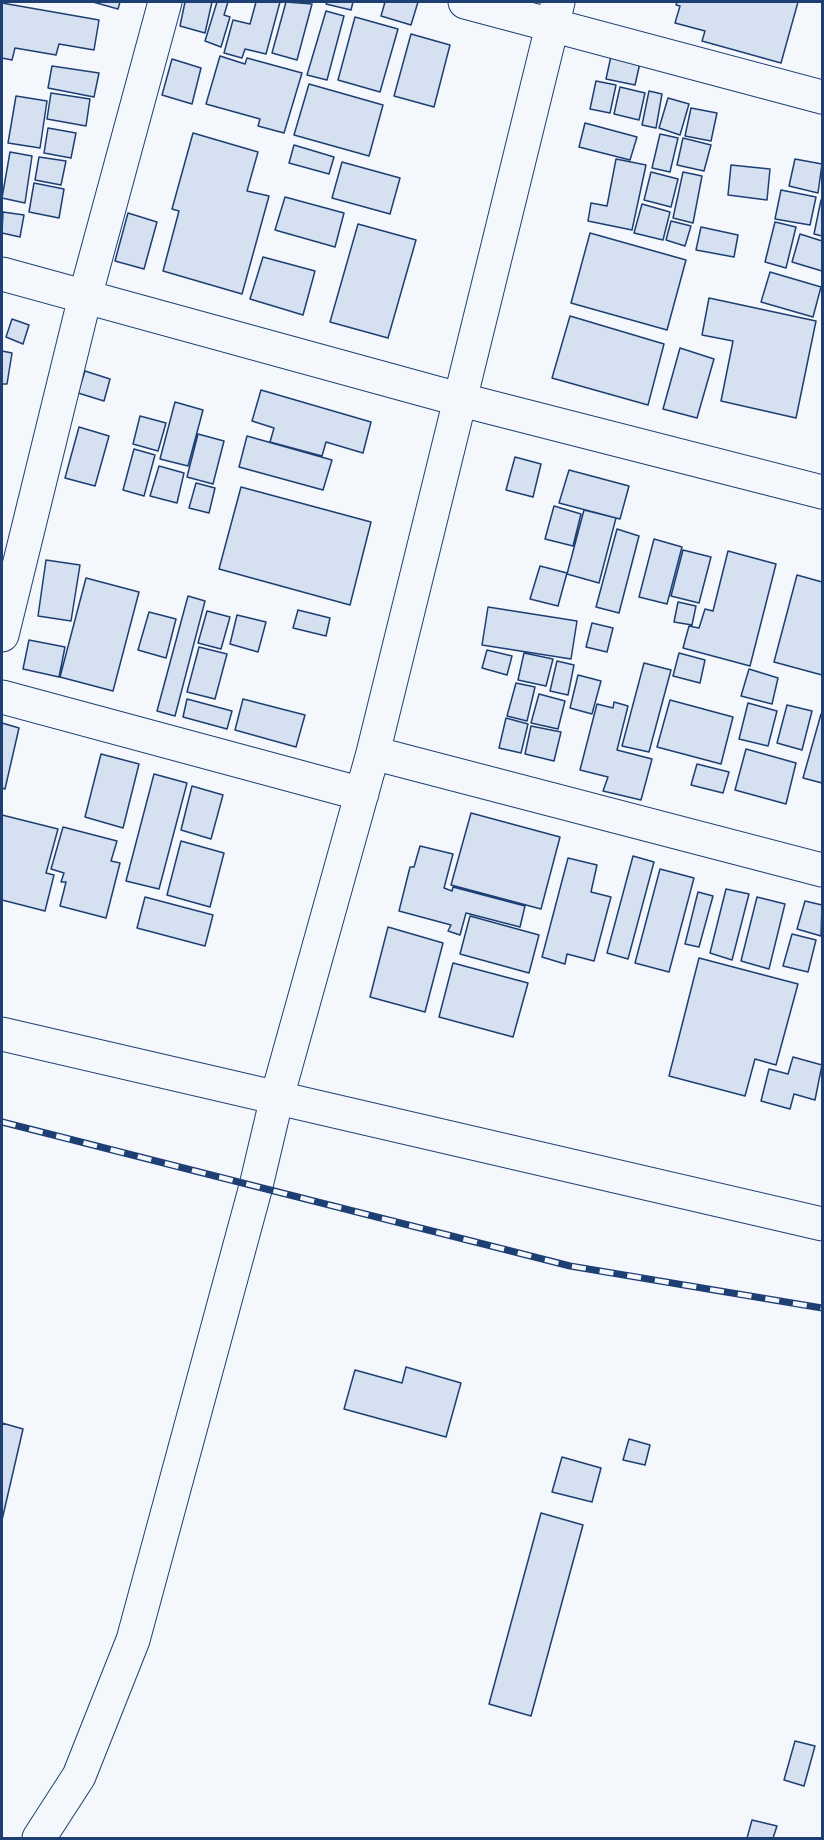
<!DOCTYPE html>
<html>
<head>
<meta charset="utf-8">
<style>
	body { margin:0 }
	#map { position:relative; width:824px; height:1840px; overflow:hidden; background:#f4f7fb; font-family:Quicksand,sans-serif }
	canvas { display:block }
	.frame { position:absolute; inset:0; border:3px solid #1d3f73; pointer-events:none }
</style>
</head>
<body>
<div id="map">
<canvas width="824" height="1840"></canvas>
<div class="frame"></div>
</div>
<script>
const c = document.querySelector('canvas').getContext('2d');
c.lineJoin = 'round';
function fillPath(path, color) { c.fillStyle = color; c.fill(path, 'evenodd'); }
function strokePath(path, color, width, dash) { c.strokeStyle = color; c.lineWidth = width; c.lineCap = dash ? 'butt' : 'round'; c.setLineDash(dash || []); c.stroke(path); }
const building = new Path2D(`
	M93,2H120L118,9Z
	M185,2H212L205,33L180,26Z
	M217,2H228L224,15L230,17L221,47L205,41Z
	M256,2H280L266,54L245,49L242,58L224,53L233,20L250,24Z
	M286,2L312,4L297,60L272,53Z
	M327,2H353L351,10L326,4Z
	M385,2H418L411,25L381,16Z
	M677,2H798L781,63L702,41L705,31L675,23L680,6L676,5Z
	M2,3L99,20L94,50L59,44L56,55L15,48L12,60L2,58Z
	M326,11L344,16L327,80L307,75Z
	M355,17L398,29L380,92L338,80Z
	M411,34L450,45L434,107L394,96Z
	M220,56L245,64L247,58L302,73L284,133L258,126L260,119L206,104Z
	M611,56L640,63L635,85L606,79Z
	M172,59L201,68L192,104L162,95Z
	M52,66L99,73L94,97L48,88Z
	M596,81L616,85L610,113L590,109Z
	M309,84L383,105L369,156L294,135Z
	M620,87L645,93L639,120L614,114Z
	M649,91L662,94L656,128L642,125Z
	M51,93L90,99L86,126L47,119Z
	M16,96L47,101L40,148L8,143Z
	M668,98L689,104L680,135L659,128Z
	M691,108L717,113L711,141L685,136Z
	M585,123L637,137L630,160L579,147Z
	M48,128L76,133L71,158L44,153Z
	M193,133L258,152L247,191L269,196L242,294L163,271L179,211L172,209Z
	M660,134L678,138L670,172L652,168Z
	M683,138L711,145L704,171L677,165Z
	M294,145L334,157L329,174L289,163Z
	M10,152L32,156L25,203L2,198Z
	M39,157L66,161L61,185L35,180Z
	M616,159L646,165L632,230L588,221L591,203L607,206Z
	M795,159L822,164L818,193L789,186Z
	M342,162L400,178L390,214L332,198Z
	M731,165L770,169L767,200L728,195Z
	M651,172L678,179L671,207L644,200Z
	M683,172L702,176L693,223L673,218Z
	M34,183L64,189L59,218L29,212Z
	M781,190L816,197L810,225L775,219Z
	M285,197L344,213L335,247L275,230Z
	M821,200H822V236L814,234Z
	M642,204L670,212L663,240L634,233Z
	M3,212L24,215L20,237L2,233Z
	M128,213L157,222L144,269L115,261Z
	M671,221L691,226L685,246L666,240Z
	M775,222L796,227L786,268L765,262Z
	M358,224L416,240L388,338L330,322Z
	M701,227L738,235L734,257L696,250Z
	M590,233L686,260L667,330L571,303Z
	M800,234L822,241V271L792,262Z
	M263,257L315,271L303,315L250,299Z
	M770,272L821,287L813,317L761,302Z
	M709,298L816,321L796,418L721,401L733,341L702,335Z
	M570,316L664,344L648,405L552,378Z
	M12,319L29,325L23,344L6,337Z
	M680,348L714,359L697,418L663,409Z
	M2,351L12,353L7,384H2Z
	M85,371L110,379L104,401L78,393Z
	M261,390L371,422L363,453L326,442L322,456L270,442L274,428L252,421Z
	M175,402L203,410L188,466L160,459Z
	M140,416L166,423L158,451L133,444Z
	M79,427L109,436L95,486L65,478Z
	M198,434L224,441L213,484L187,477Z
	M247,436L332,460L323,490L239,467Z
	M134,449L155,455L144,496L123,490Z
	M515,457L541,464L533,497L506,490Z
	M159,466L184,473L177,503L150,496Z
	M569,470L629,486L620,519L559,503Z
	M196,483L215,488L209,513L189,508Z
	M241,487L371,522L350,605L219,569Z
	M554,506L581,514L573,546L545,539Z
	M584,510L616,518L599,583L567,574Z
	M617,529L639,536L619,613L596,607Z
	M654,539L682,547L667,604L639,597Z
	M683,550L711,557L699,603L671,596Z
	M728,551L776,564L750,666L683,648L689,626L699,628L705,609L713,611Z
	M46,560L80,565L71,621L38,616Z
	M540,566L567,573L558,606L530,599Z
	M797,575L822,582V675L774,662Z
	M86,578L139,592L113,691L60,677Z
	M188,596L205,601L175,716L157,711Z
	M678,602L696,606L692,625L674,622Z
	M488,607L577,621L571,659L482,645Z
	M298,610L330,618L326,636L293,628Z
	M207,611L230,617L221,649L198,643Z
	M149,612L176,619L166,658L138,650Z
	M237,615L266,622L258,652L230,644Z
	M592,623L613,628L607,652L586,647Z
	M29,640L65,647L59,677L23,669Z
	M199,647L227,654L215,699L187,692Z
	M487,650L512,656L507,675L482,668Z
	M524,653L553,659L546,686L518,680Z
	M679,653L705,660L700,683L673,676Z
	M557,661L574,665L568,695L550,691Z
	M644,663L671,670L649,752L622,746Z
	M749,669L778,678L772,704L741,696Z
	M578,675L601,681L592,714L570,708Z
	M516,683L535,687L527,721L507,716Z
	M539,694L565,701L558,729L531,723Z
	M187,699L232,711L227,729L183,717Z
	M243,699L305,715L296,747L235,730Z
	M670,700L733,717L721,764L657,747Z
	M614,702L628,706L617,750L652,759L641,800L603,791L608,777L580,770L597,704L613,708Z
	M748,703L777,711L768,746L739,739Z
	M787,705L812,711L802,750L777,743Z
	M821,714H822V783L803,778Z
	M506,718L528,724L521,753L499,748Z
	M2,723L19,728L5,789L2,788Z
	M531,726L561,732L554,761L525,754Z
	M746,749L796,763L786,804L735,790Z
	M101,754L139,764L123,828L85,817Z
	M697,764L729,772L723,793L691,785Z
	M154,774L187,783L159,889L126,881Z
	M192,786L223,795L211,839L181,830Z
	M471,813L560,837L541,909L451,885Z
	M2,815L58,829L46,873L54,875L45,911L2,900Z
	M63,827L117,841L111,861L120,863L106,918L60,906L66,882H61L64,873L51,869Z
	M181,841L224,853L210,907L167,895Z
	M420,846L453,854L444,888L452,891L453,887L525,906L520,927L466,913L460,935L448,931L451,925L399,911L410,867H414Z
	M633,856L654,862L628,959L607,953Z
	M568,858L597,865L591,892L611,897L594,961L567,954L565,964L542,957Z
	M660,869L694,878L669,972L635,963Z
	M726,889L749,894L732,960L710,953Z
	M698,892L713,896L699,947L685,944Z
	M145,897L213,915L205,946L137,928Z
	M757,897L785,904L769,969L741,961Z
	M805,901L822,905L821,936L797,929Z
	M470,916L539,935L529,973L460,954Z
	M388,927L443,943L425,1012L370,997Z
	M792,934L816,940L808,972L783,966Z
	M699,958L798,984L776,1065L755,1059L745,1096L669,1076Z
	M453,963L528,983L513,1037L439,1017Z
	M793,1057L822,1065L815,1100L794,1094L790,1109L761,1101L769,1069L788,1074Z
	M406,1367L461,1383L446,1437L344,1409L355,1370L402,1383Z
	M2,1423L23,1429L2,1520Z
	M629,1439L650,1445L645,1465L623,1460Z
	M562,1457L601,1468L592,1502L552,1492Z
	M541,1513L583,1525L531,1716L489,1704Z
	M795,1741L815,1746L804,1786L784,1780Z
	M752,1820L777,1826L773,1838H747Z`);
const minor = new Path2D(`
	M465,2L822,97
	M2,274L458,399L822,492
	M2,635L85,297L165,2
	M2,697L362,794
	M373,753L822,870
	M39,1838L79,1776L133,1640L256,1186L277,1097L373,753L558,2`);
const tertiary = new Path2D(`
	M2,1034L822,1224`);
const rail = new Path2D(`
	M2,1122L570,1266L822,1308`);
fillPath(building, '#d5e0f0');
strokePath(building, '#1d3f73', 1.5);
strokePath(minor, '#1d3f73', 35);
strokePath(tertiary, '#1d3f73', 35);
strokePath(minor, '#f4f7fb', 33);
strokePath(tertiary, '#f4f7fb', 33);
strokePath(rail, '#1d3f73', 7);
strokePath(rail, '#f4f7fb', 4.5, [14]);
</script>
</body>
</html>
